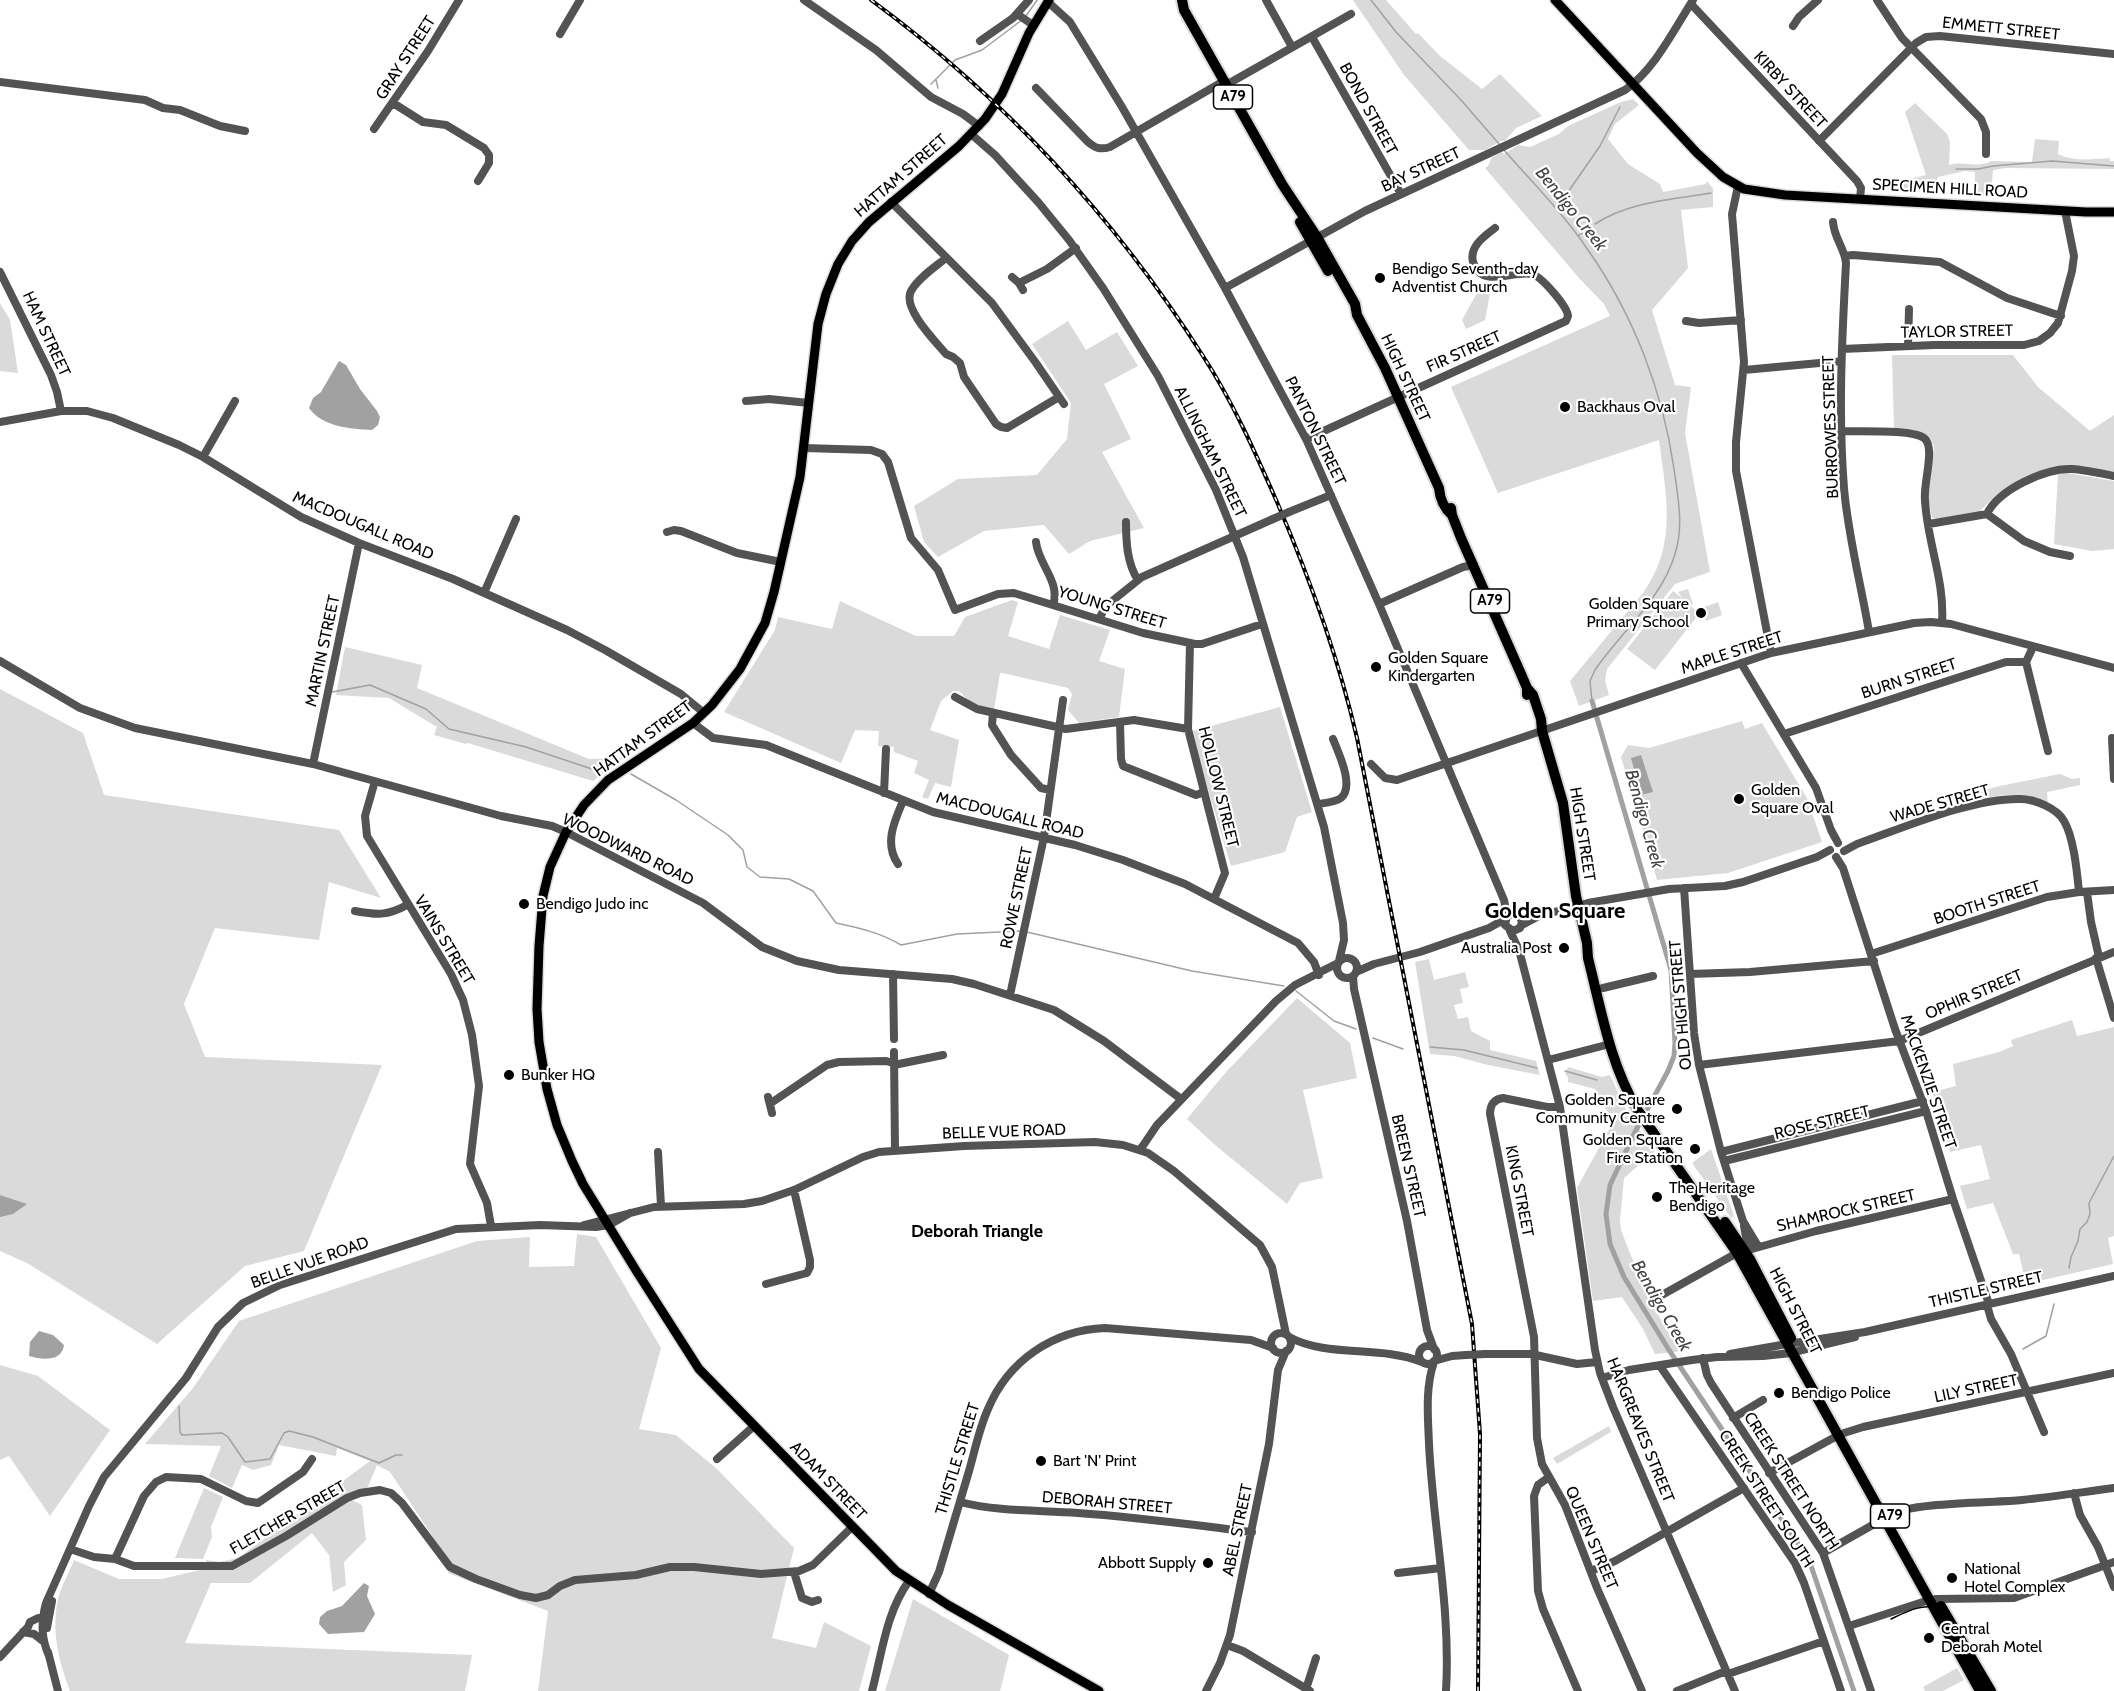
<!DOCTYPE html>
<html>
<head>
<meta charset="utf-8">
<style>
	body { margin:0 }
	canvas { display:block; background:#fff }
</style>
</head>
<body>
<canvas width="2114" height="1691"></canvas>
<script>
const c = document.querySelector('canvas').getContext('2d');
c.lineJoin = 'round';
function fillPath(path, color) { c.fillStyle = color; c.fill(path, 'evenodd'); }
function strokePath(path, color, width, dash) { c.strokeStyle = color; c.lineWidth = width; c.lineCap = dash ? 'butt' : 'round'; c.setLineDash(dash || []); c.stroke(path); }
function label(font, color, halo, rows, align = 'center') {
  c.font = font + ' Cabin,sans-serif'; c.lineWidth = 4.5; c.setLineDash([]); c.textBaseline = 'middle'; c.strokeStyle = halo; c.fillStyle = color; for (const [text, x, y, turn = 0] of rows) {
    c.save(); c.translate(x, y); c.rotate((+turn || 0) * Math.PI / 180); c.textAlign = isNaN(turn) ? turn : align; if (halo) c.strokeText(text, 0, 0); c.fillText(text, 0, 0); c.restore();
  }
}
const green = new Path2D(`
	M1353,0H1386L1416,34L1418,33L1440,56L1482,89L1500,74L1542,116L1516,128L1505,141H1501L1485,150H1469L1404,75Z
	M1633,99L1639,105L1615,124L1608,139L1628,164L1660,184L1663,192L1706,184L1707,181L1713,189V207L1681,210L1688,268L1652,310L1675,385L1691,387L1685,433L1710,572L1675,584L1607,669L1605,680L1609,695L1579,706L1570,681L1643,593C1678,544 1666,495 1659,440L1498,493L1451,387L1610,316L1604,304L1579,278L1485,168L1488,166L1492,157L1502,152L1504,154L1518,145L1530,147L1559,134L1568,126L1621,102Z
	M1915,103L1947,134L1950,142L1949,165C1963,160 1979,169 1991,161L2032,162L2035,139L2059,141L2058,154C2073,162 2094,159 2110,158V161H2114V169L2006,168L1993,170L1991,196L1975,195V172L1965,171L1938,177L1937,192L1894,191L1880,186L1926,175L1905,112Z
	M1483,282L1492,283L1485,320L1466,329L1462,320Z
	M0,303L10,320L18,373L0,371Z
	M1068,321L1086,350L1117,332L1138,366L1104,384L1131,439L1102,452L1144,528L1090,541L1069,554L1044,525L984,531L938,557L924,542L914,506L958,479L1037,475L1067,439L1071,403L1032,344Z
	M1892,355H2013L2038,387L2090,431L2114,415V474L2058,468L1997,494L1980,511L1937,519L1932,518L1927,494L1934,446L1930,438L1923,434L1894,429Z
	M2067,473L2114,481V549L2092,551L2054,544L2058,474Z
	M1688,589L1693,604L1690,605L1699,614L1655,670L1627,649L1673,591L1682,598L1678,592Z
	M1012,600L1018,602L1008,636L1049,649L1060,615L1110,630L1099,661L1125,669L1119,717L1079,723L1068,710L1072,694L1068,688L1007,674L1000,673L994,710L971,703L959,691H953L941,701L930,730L959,740L951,787L935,783L928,799L922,797L929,780L914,773L918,761L894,752V747L878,746L879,731L855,730L841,763L724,712L775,630L778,617L832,629L840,601L916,636H954L965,617Z
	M1718,602L1722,615L1706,621L1702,608Z
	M345,647L422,665L417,688L589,759L623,758L593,781L468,743L466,744L434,735L437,727L389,698L336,695Z
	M0,689L83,733L104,795L339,830L381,898L329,882L319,940L215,928L184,1004L205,1057L382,1065L304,1251L245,1266L157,1344L27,1263L0,1251Z
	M1280,707L1312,812L1297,817L1285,852L1231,866L1199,759L1193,731Z
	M1742,721L1745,729L1762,723L1807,798L1822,842L1728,873L1657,880L1621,757L1628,745L1649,748Z
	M2060,774L2072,779L2080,778V785L2047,792L2048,804C2016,790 1995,794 1963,805L1961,798L1995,787Z
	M1429,959L1434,980L1465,972L1469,987L1460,989L1463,1003L1454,1005L1458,1019L1468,1017L1471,1031L1490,1041V1050L1536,1061L1540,1075L1488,1065L1454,1056L1430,1054L1415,962Z
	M1297,998L1350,1043L1357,1078L1303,1090L1323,1178L1300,1183L1287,1204L1215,1145L1187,1119L1226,1072Z
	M2072,1020L2077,1036L2114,1027V1236L2108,1238L2113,1264L2026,1284L2019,1254H2013L1993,1203L1967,1209L1960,1186L1990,1179L1981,1145L1950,1152L1932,1092L1956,1086L1953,1064L1999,1052L2013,1046L2011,1040Z
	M1568,1067L1602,1077L1610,1075L1627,1112L1655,1151L1624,1178L1620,1220L1621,1230L1631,1256L1649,1291L1654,1308L1677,1347L1683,1351L1655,1354L1643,1329L1622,1297L1593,1301L1577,1188L1613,1122L1595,1089L1568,1082V1077L1565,1074Z
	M1711,1149L1734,1216L1731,1218L1692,1163Z
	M577,1234L596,1237L661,1348L639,1429L676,1435L717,1469L794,1548L772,1638L816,1648L824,1622L871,1646L859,1691H538L548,1611L448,1573L451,1564L390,1472L377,1465L367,1489L238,1562L206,1563V1560L219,1562L238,1558L370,1461L337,1448L336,1456L279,1445L271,1465L253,1470L242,1465L232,1488L209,1476L221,1446L145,1444L193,1388L239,1321L477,1241L530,1237L529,1267L574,1266Z
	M0,1365L38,1376L110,1430L50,1516L9,1456L0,1460Z
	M1609,1426L1611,1432L1557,1464L1553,1458Z
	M204,1488L223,1497L211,1527L212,1537L203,1559L175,1558Z
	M350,1499L362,1505L366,1540L344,1562L346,1585L333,1592L329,1555L312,1533L250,1583H211L185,1643L472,1655L465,1691H70C59,1662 51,1631 58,1599C61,1586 69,1573 74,1560L119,1579H162L200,1570H233Z
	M913,1599L1009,1655L1000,1691H885Z
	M1957,1668L1964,1680L1943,1691H1925L1923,1687Z`);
const water = new Path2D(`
	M339,361L346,365L360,389L377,411L380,417L378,425L372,430C351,429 322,427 309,408L313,398L321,392Z
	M1641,755L1653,792L1641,795L1631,758Z
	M0,1195L27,1204L13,1214L0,1217Z
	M39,1331L53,1335L64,1345C62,1362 42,1360 29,1356L30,1342Z
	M364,1583L369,1586L367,1596L375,1614L364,1632L328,1634L319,1624L320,1617L327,1611L342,1606Z`);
const stream = new Path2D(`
	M1371,0L1396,32L1461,100L1500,145
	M1026,16L1037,0
	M936,80L938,88
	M931,84L955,60L982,50L1022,20
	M1503,149C1532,182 1564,214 1588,250C1633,314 1663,391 1674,469C1678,497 1684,526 1675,554C1662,599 1621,632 1595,670L1590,681L1592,701
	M1956,169H1978L1993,166L2052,161L2114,166
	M1568,192L1600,146L1620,107
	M1557,210L1566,196
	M1595,224C1630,201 1672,200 1711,193
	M1578,236L1591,227
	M332,692L370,685L426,709L449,729L526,747L592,769
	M631,774L676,800L728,835L743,850L747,867L760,877L789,879L813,891L836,923C860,928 881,933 901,945L957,934L1020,931
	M1027,932L1192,971L1284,986
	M1296,991L1334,1021L1356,1029
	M1373,1038L1403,1049
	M1430,1047L1464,1050L1537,1068
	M1565,1071L1597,1080
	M2069,1268L2071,1257L2078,1241L2080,1229L2087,1222L2090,1214L2089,1203L2114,1156
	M2023,1349L2046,1336L2054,1304
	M179,1406L180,1432L182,1435L222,1433L228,1437L245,1462L270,1459L284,1433L289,1431L313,1437L379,1463L396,1455H402`);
const canal = new Path2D(`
	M1592,701L1671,970L1675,1043L1674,1056L1668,1071L1635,1132L1610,1185L1606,1214L1610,1244L1624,1277L1669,1350L1809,1560L1854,1691`);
const minor = new Path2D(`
	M804,0L876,50L931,97L963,114L979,126
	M1266,0L1292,47
	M1877,0L1902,38L1981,119L1986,132V154
	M1048,2L1070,22L1122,107L1225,288L1306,439L1379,604L1504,900L1507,916L1505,925L1513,931L1520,928L1522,922L1519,915L1514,913L1507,916
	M1691,4L1857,181L1861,188L1860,199
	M1017,14L1033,25
	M1793,26L1799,17L1818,0
	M560,34L580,0
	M1312,37L1401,194
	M980,41L1013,18L1029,0
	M0,82L145,100L163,108L180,110L220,126L245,131
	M1226,85L1351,14
	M1036,88L1088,142C1095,148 1100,150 1110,147L1224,81
	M393,103L423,122L446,125L451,128L484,148L489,155V163L478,181
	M374,129L428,51L459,0
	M971,134L995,155L1038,202L1069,240L1103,288L1158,376L1216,490L1243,557L1324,827L1343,923L1344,940L1339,961
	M1819,141L1916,43L1926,37L1940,36L2114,54
	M1738,186L1732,214L1744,362L1736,442V471L1771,653
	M891,202L992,303L1036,363L1064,404
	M1833,222C1834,238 1845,249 1846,263C1842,338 1838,413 1844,488C1848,536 1861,584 1869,632
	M1845,256L1853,255L1940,262L2007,298L2061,316
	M946,258C935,267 918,278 911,291C902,308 935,341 946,354L953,357L960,363L964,377L996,424L1001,427L1007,428L1059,397
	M0,272L51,375L57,392L61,411
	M1012,277L1019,283L1023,290
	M1019,283L1047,269L1076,248
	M1225,288L1365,211L1625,90C1655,69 1673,31 1693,0
	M1686,321L1699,323L1741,320
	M1908,346L1909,309
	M1842,349L1934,345H2024L2039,341L2050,333L2058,323L2072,271L2074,256L2065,211
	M1744,370L1841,361
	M746,401L769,399L809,403
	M0,422L61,411H87L113,418L179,445L203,457L301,517L359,543L453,579L567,630L605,650L681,694L704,713
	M1842,431C1859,432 1911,429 1924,438C1936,447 1923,483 1925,500C1927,542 1945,580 1942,623
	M1306,439L1566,321L1568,316C1567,306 1542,277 1532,274C1514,270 1481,289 1473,262C1469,246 1485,236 1495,228
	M804,448L871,450L882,454L888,462L911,538L938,570L955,610L998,594L1014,593L1143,633L1195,644H1202L1262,624
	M203,457L235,401
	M1289,512L1331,495
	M1987,514C1998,490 2045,468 2072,469C2086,470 2100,473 2114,476
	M1987,514L2024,541L2050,552L2070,556
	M1126,522C1126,541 1127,564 1138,580
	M1929,524L1987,514
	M667,532L674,530L681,531L737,553L781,562
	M1036,542C1038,564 1061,582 1053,605
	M484,593L516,519
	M1379,604L1463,567L1474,565
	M1099,619L1106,606L1142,577L1273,519
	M1190,643L1188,729L1225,873L1214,899
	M0,661L80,708L135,728L313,764L501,816L552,826L566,832L703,903L762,947L797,961L839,970L952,979L974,984L1054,1010L1104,1041L1181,1099
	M2026,662L2048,751
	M1741,663L1816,788L1831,830L1838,843
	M955,697L977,709L1066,729L1134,720L1188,729
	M993,713L992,725L1011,755L1041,788L1050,790
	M1120,722L1121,759L1123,766L1196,795L1204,792
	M693,723L713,738L766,745L933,812L1075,845L1123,860L1185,884L1298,943L1314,962L1319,975
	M1784,734L2006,662H2026L2033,647
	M2112,738L2114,779
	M313,764L359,543
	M1371,764L1385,778L1397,780L1771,653L1914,623L1931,622L1951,624L2114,668
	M375,781L365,816L367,836L451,974L463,1000L472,1035L479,1086L470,1164L487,1203L491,1226
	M884,793L886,749
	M1318,804C1325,803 1336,802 1341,798C1355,786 1338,752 1333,739
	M1844,851L1857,844C1903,828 1972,798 2020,799C2034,799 2057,808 2064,821C2074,838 2077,872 2079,892
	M1836,857L1843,868L1895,1029L1926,1111L1953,1199L1989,1304
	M898,864C884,844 894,822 903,801
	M1684,888L1694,1033L1699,1065L1721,1152L1743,1221L1758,1246
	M2087,892L2091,922L2099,957
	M355,911C377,915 387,916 407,905
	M1522,925L1539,916L1588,903L1669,889L1725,886L1743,882L1817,857L1830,850
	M1510,931L1519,950L1560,1107L1595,1350L1600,1373L1613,1407L1735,1691
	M1871,954L2047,897L2079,892L2114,890
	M1337 968a10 10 0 1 1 20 0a10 10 0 1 1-20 0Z
	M2096,958L2114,1018
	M1356,972L1374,964L1420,952L1489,928L1505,919
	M893,974L894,1039
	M1690,974L1750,972L1874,961
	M1353,976L1354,989L1407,1221L1427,1330L1434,1349
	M1603,988L1653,976
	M1010,995L1044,837L1063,700
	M894,1052L895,1151
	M1548,1060L1610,1044
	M894,1065L943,1055
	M1699,1065L1899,1041L2114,952
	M768,1097L772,1113
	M771,1103L827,1065L839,1062L886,1061L893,1063
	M1560,1107H1547L1503,1098C1494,1099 1490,1105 1490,1114L1534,1337L1537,1438L1542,1464L1565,1505L1597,1588L1642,1691
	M1140,1150L1157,1125L1276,1001L1295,985L1338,963
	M658,1152L661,1206
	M1721,1152L1923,1101
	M1724,1161L1926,1111
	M584,1225L654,1207L744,1204L762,1201L794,1190L863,1157L879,1152L964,1146L1095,1142L1123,1145L1148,1153L1174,1171L1260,1245L1272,1267L1286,1334
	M1744,1226L1746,1237L1752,1248
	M1745,1251L1816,1231L1953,1199
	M766,1284L807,1273L810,1267V1260L794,1190
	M1653,1300L1737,1253
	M1987,1305L1991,1319L2011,1354L2044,1432
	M1271 1343a10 10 0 1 1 20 0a10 10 0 1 1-20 0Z
	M1289,1337C1328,1358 1380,1345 1422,1362
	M1794,1343L1865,1332L2114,1276
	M1419 1355a9 9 0 1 1 18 0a9 9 0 1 1-18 0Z
	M1798,1351L1855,1337
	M1485,1354H1531L1577,1364L1597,1362
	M1730,1354L1787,1344
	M1703,1358L1707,1375L1711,1383L1823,1553L1871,1691
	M1434,1361L1452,1356L1466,1355
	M1434,1362C1425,1388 1428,1417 1429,1444C1433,1527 1451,1608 1446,1691
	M1660,1366L1795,1563L1804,1583L1841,1691
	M1602,1378L1629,1370L1692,1360L1717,1357L1763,1356L1791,1353
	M1733,1418L1763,1400
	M1844,1433L1863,1427L2114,1373
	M717,1459L754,1426
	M1769,1473L1837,1436
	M1549,1477L1538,1485L1534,1496L1538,1591L1543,1609L1578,1691
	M2074,1493L2080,1515L2098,1547L2114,1587
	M960,1502C999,1512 1039,1510 1078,1513C1137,1517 1194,1525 1252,1532
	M1889,1515C1913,1502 1991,1503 2022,1500C2053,1497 2083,1492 2114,1488
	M70,1549L94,1557L115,1559L134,1566H232L286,1536L347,1498L360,1493L380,1490L391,1493L402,1503L450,1567L476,1579L520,1595L536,1598L548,1595L560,1586L575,1580L636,1575L670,1567H694L761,1574L799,1571L813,1565L852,1527
	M1823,1553L1885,1518
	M115,1559L144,1496L156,1482L166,1477L201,1479L246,1501L258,1503L303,1472L312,1459
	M1591,1571L1615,1561L1744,1488
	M794,1572L802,1598L812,1602L818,1600
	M1398,1573L1441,1568
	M929,1594L939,1572C949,1538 959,1504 969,1471C975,1450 979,1429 988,1409C1008,1361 1053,1330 1105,1328L1251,1340L1273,1348
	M1936,1599L2014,1598L2114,1562
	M1849,1626L1929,1600
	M47,1628L52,1601
	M23,1632L34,1634L43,1641
	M1227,1645L1243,1651L1310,1691
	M48,1652L58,1691
	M49,1656C41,1638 41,1622 46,1603L89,1506L104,1477L186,1378L218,1327L243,1303L280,1285L456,1229L540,1225L596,1227L609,1225L630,1213
	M0,1657L28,1627L30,1622L38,1618H47
	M1728,1674L1824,1641
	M1306,1689L1316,1658
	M872,1691C882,1654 886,1612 909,1581
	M1206,1691L1220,1663L1230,1635L1269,1444L1278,1370L1286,1351
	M1677,1691L1726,1671`);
const major = new Path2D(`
	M1049,0L1029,33L1002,94L985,119L959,146L869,222L852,241L838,264L826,294L818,324L800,477L774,592L765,623L740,669L712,705L693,723L608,780L584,805L566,832L550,867L543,896L539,946L537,1009L539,1042L547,1089L557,1125L572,1161L583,1184L637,1272L699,1369L896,1571L948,1605L1099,1691
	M1555,0L1697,153L1723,177L1744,189L1785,195L2086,212H2114`);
const highway = new Path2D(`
	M1182,0L1184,10L1282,184L1317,237L1355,304L1357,315L1385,368L1439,488C1440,499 1443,507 1452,515
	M1300,222L1328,271
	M1451,508L1452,515L1461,538L1521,674L1527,688V695
	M1527,688L1533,695L1541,719L1542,731L1563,803L1576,896L1587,943L1588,958C1601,1009 1610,1064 1637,1109L1737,1253L1980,1691
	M1725,1222L1750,1259L1791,1338
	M1941,1606L1991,1691`);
const tram = new Path2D(`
	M1891,1619C1904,1613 1924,1602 1937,1609L1984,1691`);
const rail = new Path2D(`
	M871,0C1003,97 1115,218 1203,356C1233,402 1255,452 1277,502C1310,579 1338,656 1357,738L1472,1324L1480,1434L1478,1691`);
const minorBridge = new Path2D(`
	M1273,519L1289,512
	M1466,1355L1485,1354`);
const markers = [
	[1380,278,6,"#000"],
	[1565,407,6,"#000"],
	[1701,613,6,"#000"],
	[1376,667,6,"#000"],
	[1739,799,6,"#000"],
	[524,904,6,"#000"],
	[1564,948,6,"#000"],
	[509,1075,6,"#000"],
	[1677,1109,6,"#000"],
	[1695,1149,6,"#000"],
	[1657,1197,6,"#000"],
	[1779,1393,6,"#000"],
	[1041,1461,6,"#000"],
	[1208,1563,6,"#000"],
	[1952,1578,6,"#000"],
	[1929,1638,6,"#000"]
];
const shields = [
	[1233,97,39],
	[1490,601,39],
	[1890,1516,39]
];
const shieldNames = [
	["A79",1233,97],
	["A79",1490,601],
	["A79",1890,1516]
];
const streetNames = [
	["EMMETT STREET",2001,29,6],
	["GRAY STREET",406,58,-57],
	["KIRBY STREET",1790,90,47],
	["BOND STREET",1368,109,61],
	["BAY STREET",1421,170,-25],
	["HATTAM STREET",901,176,-41],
	["SPECIMEN HILL ROAD",1950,189,3],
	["TAYLOR STREET",1957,332,-1],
	["HAM STREET",46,334,65],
	["FIR STREET",1464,352,-24],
	["HIGH STREET",1405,378,65],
	["BURROWES STREET",1831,427,-92],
	["PANTON STREET",1315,431,64],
	["ALLINGHAM STREET",1210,452,64],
	["MACDOUGALL ROAD",363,526,23],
	["YOUNG STREET",1112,608,17],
	["MARTIN STREET",323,651,-78],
	["MAPLE STREET",1732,653,-18],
	["BURN STREET",1909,679,-18],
	["HATTAM STREET",643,739,-36],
	["HOLLOW STREET",1218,787,76],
	["WADE STREET",1940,804,-16],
	["MACDOUGALL ROAD",1010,816,14],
	["HIGH STREET",1582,834,81],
	["WOODWARD ROAD",628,850,26],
	["ROWE STREET",1017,898,-78],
	["BOOTH STREET",1987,903,-18],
	["VAINS STREET",444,940,59],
	["OPHIR STREET",1974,995,-23],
	["OLD HIGH STREET",1681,1005,-95],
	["MACKENZIE STREET",1928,1082,71],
	["ROSE STREET",1822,1123,-14],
	["BELLE VUE ROAD",1004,1132,-2],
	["BREEN STREET",1408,1166,77],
	["KING STREET",1519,1191,79],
	["SHAMROCK STREET",1846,1211,-13],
	["BELLE VUE ROAD",310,1263,-20],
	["THISTLE STREET",1986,1290,-13],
	["HIGH STREET",1795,1311,63],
	["LILY STREET",1976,1389,-12],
	["HARGREAVES STREET",1640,1430,68],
	["THISTLE STREET",958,1459,-73],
	["ADAM STREET",828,1481,46],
	["CREEK STREET NORTH",1791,1481,57],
	["CREEK STREET SOUTH",1766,1499,57],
	["DEBORAH STREET",1107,1503,5],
	["FLETCHER STREET",288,1518,-30],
	["ABEL STREET",1238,1530,-78],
	["QUEEN STREET",1591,1538,67]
];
const poiNames = [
	["Bendigo Seventh-day",1392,269],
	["Adventist Church",1392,287],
	["Backhaus Oval",1577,407],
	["Golden Square",1689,604,"right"],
	["Primary School",1689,622,"right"],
	["Golden Square",1388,658],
	["Kindergarten",1388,676],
	["Golden",1751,790],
	["Square Oval",1751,808],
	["Bendigo Judo inc",536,904],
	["Australia Post",1552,948,"right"],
	["Bunker HQ",521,1075],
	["Golden Square",1665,1100,"right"],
	["Community Centre",1665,1118,"right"],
	["Golden Square",1683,1140,"right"],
	["Fire Station",1683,1158,"right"],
	["The Heritage",1669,1188],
	["Bendigo",1669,1206],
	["Bendigo Police",1791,1393],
	["Bart 'N' Print",1053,1461],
	["Abbott Supply",1196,1563,"right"],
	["National",1964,1569],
	["Hotel Complex",1964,1587],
	["Central",1941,1629],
	["Deborah Motel",1941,1647]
];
const waterNames = [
	["Bendigo Creek",1571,209,51],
	["Bendigo Creek",1644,819,74],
	["Bendigo Creek",1661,1306,60]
];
const neighbourhoodNames = [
	["Deborah Triangle",977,1232]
];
const districtNames = [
	["Golden Square",1555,912]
];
fillPath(green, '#dadada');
fillPath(water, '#a1a1a1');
strokePath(stream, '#a1a1a1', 1.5);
strokePath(canal, '#a1a1a1', 5);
strokePath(major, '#dbdbdb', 12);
strokePath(highway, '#dbdbdb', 14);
strokePath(minor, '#535353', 8);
strokePath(major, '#000', 9);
strokePath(highway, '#000', 10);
strokePath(tram, '#000', 1.5);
strokePath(rail, '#000', 4);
strokePath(rail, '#fff', 1.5, [4.5]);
strokePath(minorBridge, '#535353', 8);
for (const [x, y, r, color] of markers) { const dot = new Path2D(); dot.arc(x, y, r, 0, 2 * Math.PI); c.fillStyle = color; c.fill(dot); strokePath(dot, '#fff', 2); }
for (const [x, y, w] of shields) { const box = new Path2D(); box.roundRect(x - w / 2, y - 12, w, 24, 4.5); c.fillStyle = '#fff'; c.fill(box); strokePath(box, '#000', 1.5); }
label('bold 15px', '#000', null, shieldNames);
label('16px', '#000', '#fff', streetNames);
label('16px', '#000', '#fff', poiNames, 'left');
label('italic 18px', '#424242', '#fff', waterNames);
label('bold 18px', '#000', '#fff', neighbourhoodNames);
label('bold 22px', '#000', '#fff', districtNames);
</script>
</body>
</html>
